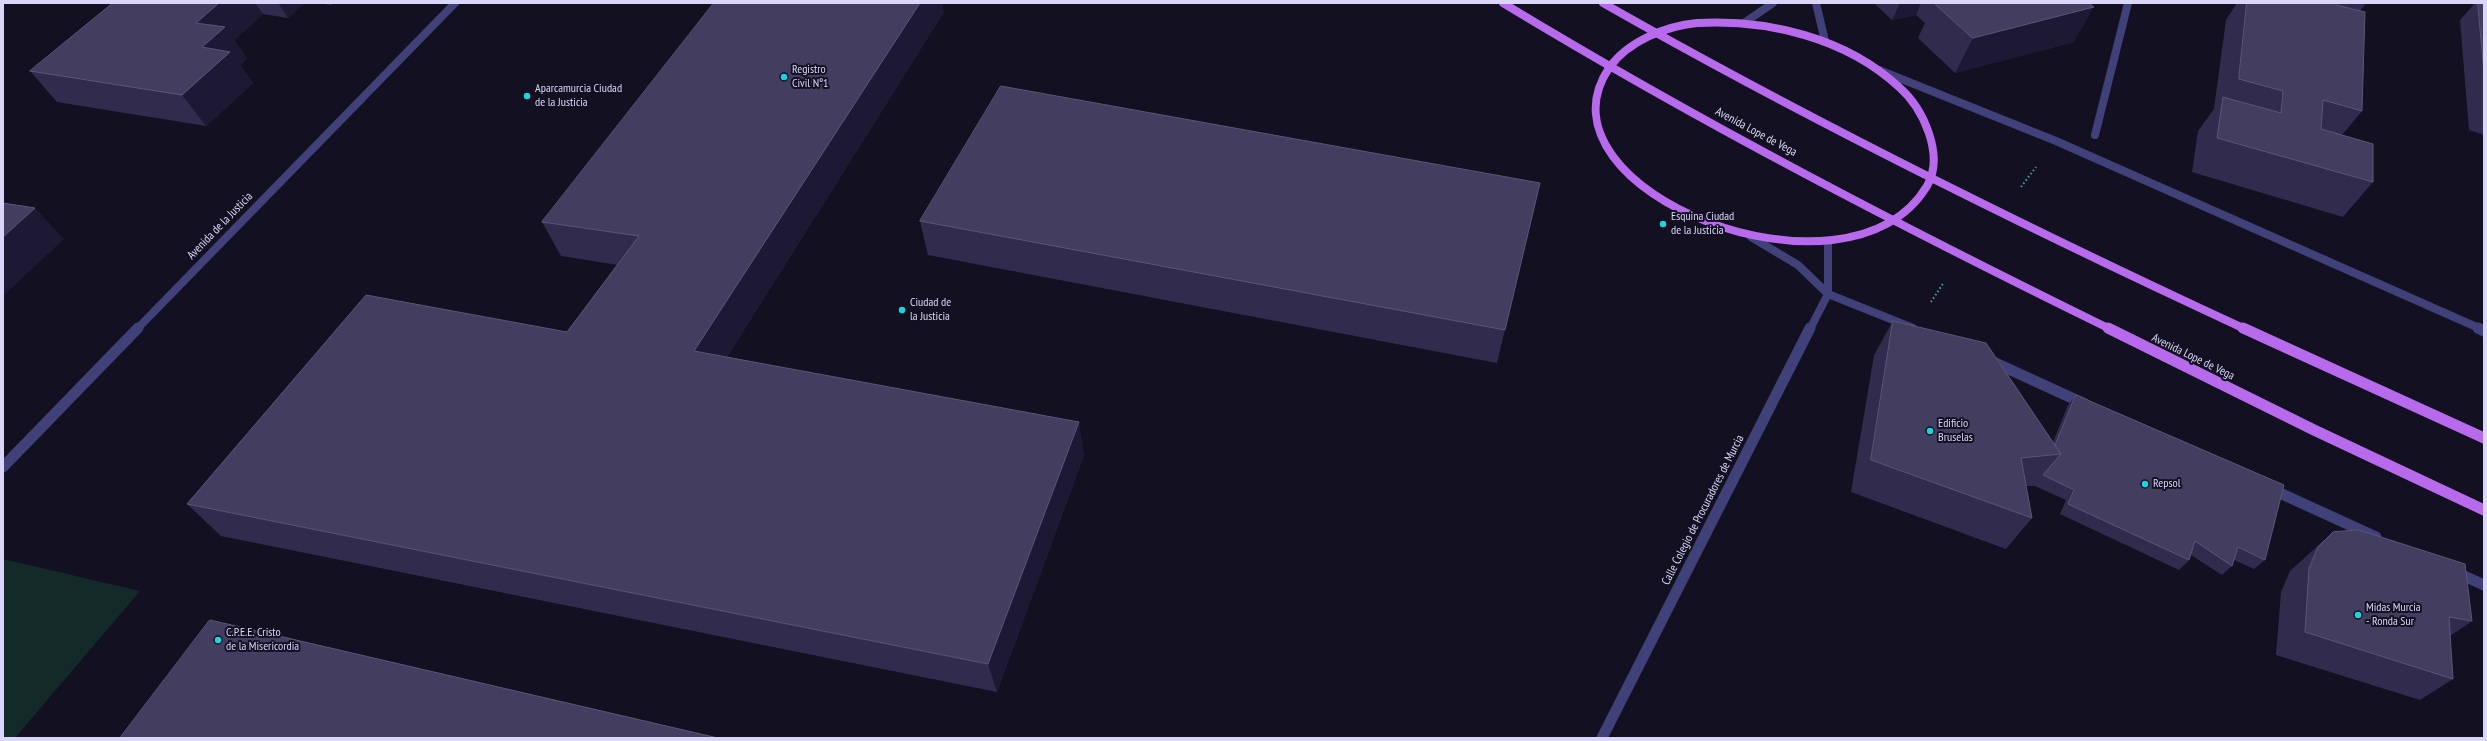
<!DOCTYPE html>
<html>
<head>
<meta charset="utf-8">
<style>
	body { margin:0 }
	#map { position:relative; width:2487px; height:741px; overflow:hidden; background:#131021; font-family:"PT Sans Narrow",sans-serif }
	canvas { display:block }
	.frame { position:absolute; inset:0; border:4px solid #d9d6fa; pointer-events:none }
</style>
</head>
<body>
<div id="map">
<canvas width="2487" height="741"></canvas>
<div class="frame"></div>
</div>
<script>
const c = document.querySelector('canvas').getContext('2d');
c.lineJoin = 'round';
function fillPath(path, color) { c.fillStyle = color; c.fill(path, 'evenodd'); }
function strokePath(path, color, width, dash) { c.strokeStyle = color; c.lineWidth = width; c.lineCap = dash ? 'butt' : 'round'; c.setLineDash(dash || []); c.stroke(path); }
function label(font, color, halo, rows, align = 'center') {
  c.font = font + ' "PT Sans Narrow",sans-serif'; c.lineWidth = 4; c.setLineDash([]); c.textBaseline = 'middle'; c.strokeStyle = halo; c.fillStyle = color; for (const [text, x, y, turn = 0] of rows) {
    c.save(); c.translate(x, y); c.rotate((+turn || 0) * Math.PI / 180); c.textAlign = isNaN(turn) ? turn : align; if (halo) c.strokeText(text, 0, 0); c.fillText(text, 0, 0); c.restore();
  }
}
const green = new Path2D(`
	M3,559L140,591L15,738H3Z`);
const path = new Path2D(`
	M2021,187L2036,167
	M1931,302L1944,282`);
const serviceFar1 = new Path2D(`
	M1828,294L1913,328`);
const service = new Path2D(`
	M1989,360L2085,404
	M2271,489L2376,537
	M2455,572L2484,585`);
const pedestrian = new Path2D(`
	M2095,135L2128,3`);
const minorFar1 = new Path2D(`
	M1816,3L1825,41
	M1744,23L1773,3
	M1879,70L2056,141L2481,329
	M1751,237L1798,265L1828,294
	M137,329L455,3
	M1810,329L1828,294V241`);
const minor = new Path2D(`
	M2478,328L2484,331
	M3,467L138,328
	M1602,738L1810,328`);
const primaryFar1 = new Path2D(`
	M1503,3C1699,122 1904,228 2110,329
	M1603,3C1812,122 2027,228 2245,329
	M1697,23C1768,19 1846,38 1899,87C1923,108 1945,155 1927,186C1848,317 1527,190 1609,68C1628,41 1666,26 1697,23Z`);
const primary = new Path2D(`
	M2108,328L2314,430L2484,510
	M2243,328L2484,438`);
const wall = new Path2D(`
	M113,3H304L288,18L263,14L234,40L247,58L240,65L253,83L206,126L57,102L30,71Z
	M317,3H334L331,5Z
	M1874,3H2089L2074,42L1955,73L1918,38L1925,23L1916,15L1892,20Z
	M2237,3H2366L2360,11L2362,111L2342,135L2373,182L2343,217L2192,172L2198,131L2214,109L2226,20Z
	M2475,3H2484V135L2469,130L2460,20Z
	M944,12L727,357L1084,455L997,692L221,536L187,504L567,332L618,265L561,256L542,222Z
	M1540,183L1497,363L928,255L920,221Z
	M1893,321L2053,442L2068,405L2076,395L2265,560L2254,569L2234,560L2232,566L2222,575L2191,555L2189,560L2179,570L2060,514L2066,500L2035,486H2026L2032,518L2006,549L1851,492L1874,355Z
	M2333,532L2472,621L2450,636L2453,679L2420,700L2276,655L2281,592L2290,571Z`);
const shadedWall = new Path2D(`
	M219,3H255L263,14L234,40L247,58L240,65L253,83L206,126L182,95L202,47L196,23Z
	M278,3H304L288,18Z
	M920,3H942L944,12L710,384L694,351Z
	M1900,3H1921L1916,15L1892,20Z
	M2094,7L2074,42L1955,73L1973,38Z
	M35,208L64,239L3,296V237Z
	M1079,422L1084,455L997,692L988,664Z`);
const building = new Path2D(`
	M113,3H219L196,23L225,27L202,47L230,52L182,95L30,71Z
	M714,3H920L694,351L1079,422L988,664L187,504L366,295L567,332L639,236L542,222Z
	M1934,3H2089L2094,7L1973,38Z
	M2247,3H2336V5L2365,12L2362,111L2323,100L2321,129L2373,144V182L2217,138L2223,97L2281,113L2283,91L2239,79Z
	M2478,3H2484V72Z
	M1001,86L1540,183L1505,330L920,221Z
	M3,203L35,208L3,237Z
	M1893,321L1986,343L2061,454L2021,458L2032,518L1871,460Z
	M2076,395L2284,485L2265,560L2238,547L2232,566L2195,541L2189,560L2068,504L2074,490L2043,475L2061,454L2055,446Z
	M2359,530L2465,564L2472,621L2449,617L2453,679L2305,632L2309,568L2318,547L2333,532Z
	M210,620L718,738H120Z`);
const markers = [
	[784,77,4,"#1cd3e0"],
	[527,96,4,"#1cd3e0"],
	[1663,224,4,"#1cd3e0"],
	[902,310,4,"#1cd3e0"],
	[1930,431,4,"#1cd3e0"],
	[2145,484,4,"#1cd3e0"],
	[2358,615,4,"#1cd3e0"],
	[218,640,4,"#1cd3e0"]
];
const poiNames = [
	["Registro",792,70],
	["Civil Nº1",792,84],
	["Aparcamurcia Ciudad",535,89],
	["de la Justicia",535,103],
	["Esquina Ciudad",1671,217],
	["de la Justicia",1671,231],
	["Ciudad de",910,303],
	["la Justicia",910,317],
	["Edificio",1938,424],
	["Bruselas",1938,438],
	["Repsol",2153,484],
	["Midas Murcia",2366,608],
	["- Ronda Sur",2366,622],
	["C.P.E.E. Cristo",226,633],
	["de la Misericordia",226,647]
];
const streetNames = [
	["Avenida Lope de Vega",1756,132,28],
	["Avenida de la Justicia",220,226,-46],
	["Avenida Lope de Vega",2193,357,26],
	["Calle Colegio de Procuradores de Murcia",1703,510,-63]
];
fillPath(green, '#142a29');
strokePath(path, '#3da69d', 2, [1.5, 2.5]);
strokePath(serviceFar1, '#41417a', 8);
strokePath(service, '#41417a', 11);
strokePath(pedestrian, '#41417a', 8);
strokePath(minorFar1, '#41417a', 8);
strokePath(minor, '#41417a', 11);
strokePath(primaryFar1, '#b76aec', 8);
strokePath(primary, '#b76aec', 11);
fillPath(wall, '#312c4d');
fillPath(shadedWall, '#1d1934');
fillPath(building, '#433e60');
strokePath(building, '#5a5678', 1);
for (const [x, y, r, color] of markers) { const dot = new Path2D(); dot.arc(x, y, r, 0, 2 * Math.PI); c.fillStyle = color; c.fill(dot); strokePath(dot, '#131021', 1.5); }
label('12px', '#d9d6fa', '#131021', poiNames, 'left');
label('12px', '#d9d6fa', '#131021', streetNames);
</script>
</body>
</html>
